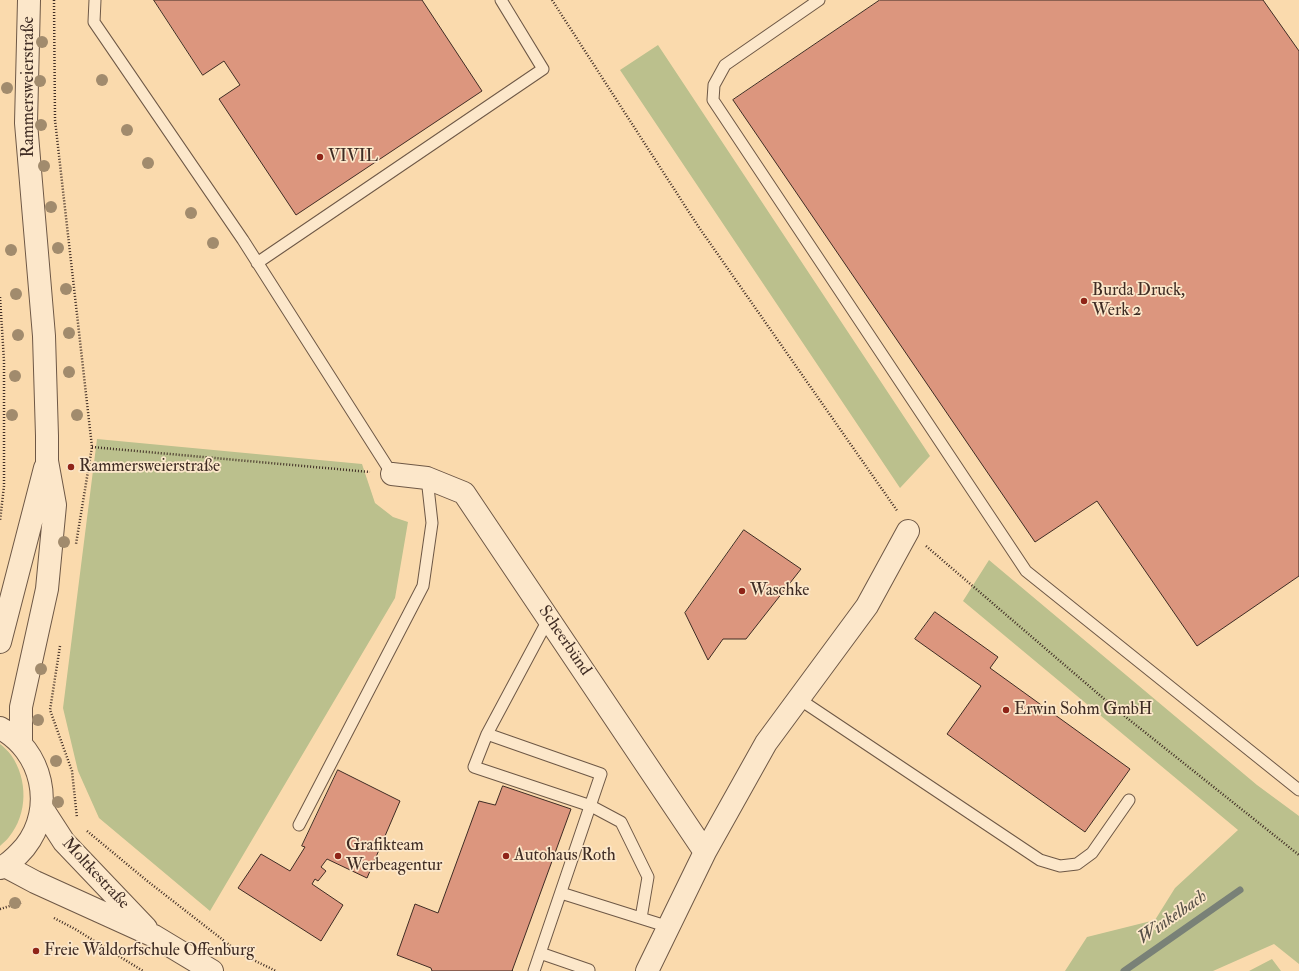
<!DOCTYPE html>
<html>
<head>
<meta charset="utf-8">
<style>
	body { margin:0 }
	canvas { display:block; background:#fadaad }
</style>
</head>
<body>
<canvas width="1299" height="971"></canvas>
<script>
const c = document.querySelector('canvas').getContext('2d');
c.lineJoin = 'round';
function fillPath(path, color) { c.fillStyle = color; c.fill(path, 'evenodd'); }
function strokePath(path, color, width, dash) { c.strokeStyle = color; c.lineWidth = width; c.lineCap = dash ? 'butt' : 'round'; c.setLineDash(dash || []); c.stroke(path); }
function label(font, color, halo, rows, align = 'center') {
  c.font = font + ' "IM FELL Double Pica",serif'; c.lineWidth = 3.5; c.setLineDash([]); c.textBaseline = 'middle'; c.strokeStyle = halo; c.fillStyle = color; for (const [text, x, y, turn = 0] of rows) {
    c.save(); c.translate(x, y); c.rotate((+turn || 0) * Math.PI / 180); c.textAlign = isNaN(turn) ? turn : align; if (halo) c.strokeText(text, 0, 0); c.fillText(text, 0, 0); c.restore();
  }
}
const green = new Path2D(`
	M658,45L930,456L900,488L620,70Z
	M97,439L362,464L375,503L393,517L408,522L395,598L210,911L99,818L78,771L63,708Z
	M989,560L1257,785L1299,816V964L1274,944L1213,971H1065L1087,937L1155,920L1175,888L1238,830L963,601Z
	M0,744C4,747 8,751 11,755C28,779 28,814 9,837C7,840 3,843 0,846Z
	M1272,959L1281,971H1249Z`);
const stream = new Path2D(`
	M1124,971L1240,890`);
const building = new Path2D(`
	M154,0H422L482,91L296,215L219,99L240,85L224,61L203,75Z
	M880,0H1263L1299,51V576L1197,646L1097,501L1035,542L733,100Z
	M744,530L801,569L746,639H723L708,660L685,613Z
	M935,612L998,657L990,668L1130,769L1085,832L947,734L981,686L915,639Z
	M338,770L400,801L367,878L327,859L321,867L326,871L318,881L315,879L312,884L343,905L321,941L238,888L261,854L290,871L305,847L302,846Z
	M503,786L571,809L512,971H432L431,968L397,955L415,904L438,913L479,801L495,805Z`);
const path = new Path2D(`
	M54,0L55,120L92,447L76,544
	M552,0L698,226L898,512
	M0,297L4,361V486L0,521
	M92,447L370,472
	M926,546L1117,710L1299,855
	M60,646L50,710L72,771L77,818
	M87,831L146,880L241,954L276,971
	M0,909L23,902
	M54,918L75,929L143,971
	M512,971H513`);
const service = new Path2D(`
	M95,0L94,22L243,240L392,474
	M819,0L725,65L714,85L713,100L1026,571L1299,790
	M257,263L543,69L501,0
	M549,618L487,734L474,767L591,806L621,822L648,877L641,918
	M799,699L1040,860L1060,866L1077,864L1092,853L1129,800
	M487,734L601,774L534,971
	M299,825L423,586L432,523L427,478
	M561,893L669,927
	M540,953L589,970`);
const minor = new Path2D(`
	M392,474L427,478L464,493L705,852
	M647,971L705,852L766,743L867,606L908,531`);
const tertiary = new Path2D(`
	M0,642L45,468
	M0,728C42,750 56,808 25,847C18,855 10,864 0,868
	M21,743V707L47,589L55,505L47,461V436L44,336L26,123L29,0
	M42,808L64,842L146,928
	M5,866L35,882L154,936L212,971`);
const trees = [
	[42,42],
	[102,80],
	[40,81],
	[7,88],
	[41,125],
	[127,130],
	[148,163],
	[44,166],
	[51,207],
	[191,213],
	[213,243],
	[58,248],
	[11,250],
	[66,289],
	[16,294],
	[69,333],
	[18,335],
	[69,372],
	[15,376],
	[12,415],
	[77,415],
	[64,542],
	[41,669],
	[38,720],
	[56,761],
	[58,802],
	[15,903]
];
const markers = [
	[320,157,4,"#8f2418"],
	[1084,301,4,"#8f2418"],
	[71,467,4,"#8f2418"],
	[742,591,4,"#8f2418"],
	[1006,710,4,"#8f2418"],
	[338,856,4,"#8f2418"],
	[506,856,4,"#8f2418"],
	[36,951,4,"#8f2418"]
];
const streetNames = [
	["Rammersweierstraße",29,87,-90],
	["Scheerbünd",564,641,56],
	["Moltkestraße",95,874,47]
];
const poiNames = [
	["VIVIL",328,157],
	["Burda Druck,",1092,291],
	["Werk 2",1092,311],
	["Rammersweierstraße",79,467],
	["Waschke",750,591],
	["Erwin Sohm GmbH",1014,710],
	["Grafikteam",346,846],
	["Werbeagentur",346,866],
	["Autohaus Roth",514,856],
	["Freie Waldorfschule Offenburg",44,951]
];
const waterNames = [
	["Winkelbach",1173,918,-35]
];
fillPath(green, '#bbc08d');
strokePath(stream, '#798177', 7);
fillPath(building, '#dc967e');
strokePath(building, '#3f2c24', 1);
strokePath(service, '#6e5846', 13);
strokePath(minor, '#6e5846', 24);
strokePath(tertiary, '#6e5846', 24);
strokePath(path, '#3f2c24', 2.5, [1, 2]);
strokePath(service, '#fce7ca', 11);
strokePath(minor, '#fce7ca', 22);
strokePath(tertiary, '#fce7ca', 22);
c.fillStyle = '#a18b6d';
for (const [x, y] of trees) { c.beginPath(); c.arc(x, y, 6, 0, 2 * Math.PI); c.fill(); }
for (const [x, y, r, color] of markers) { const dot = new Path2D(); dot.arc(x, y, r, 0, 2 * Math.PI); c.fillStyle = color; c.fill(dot); strokePath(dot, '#fce7ca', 1.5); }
label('17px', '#3f2c24', '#fce7ca', streetNames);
label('17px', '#3f2c24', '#fce7ca', poiNames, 'left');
label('italic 18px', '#575047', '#fce7ca', waterNames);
</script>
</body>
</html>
